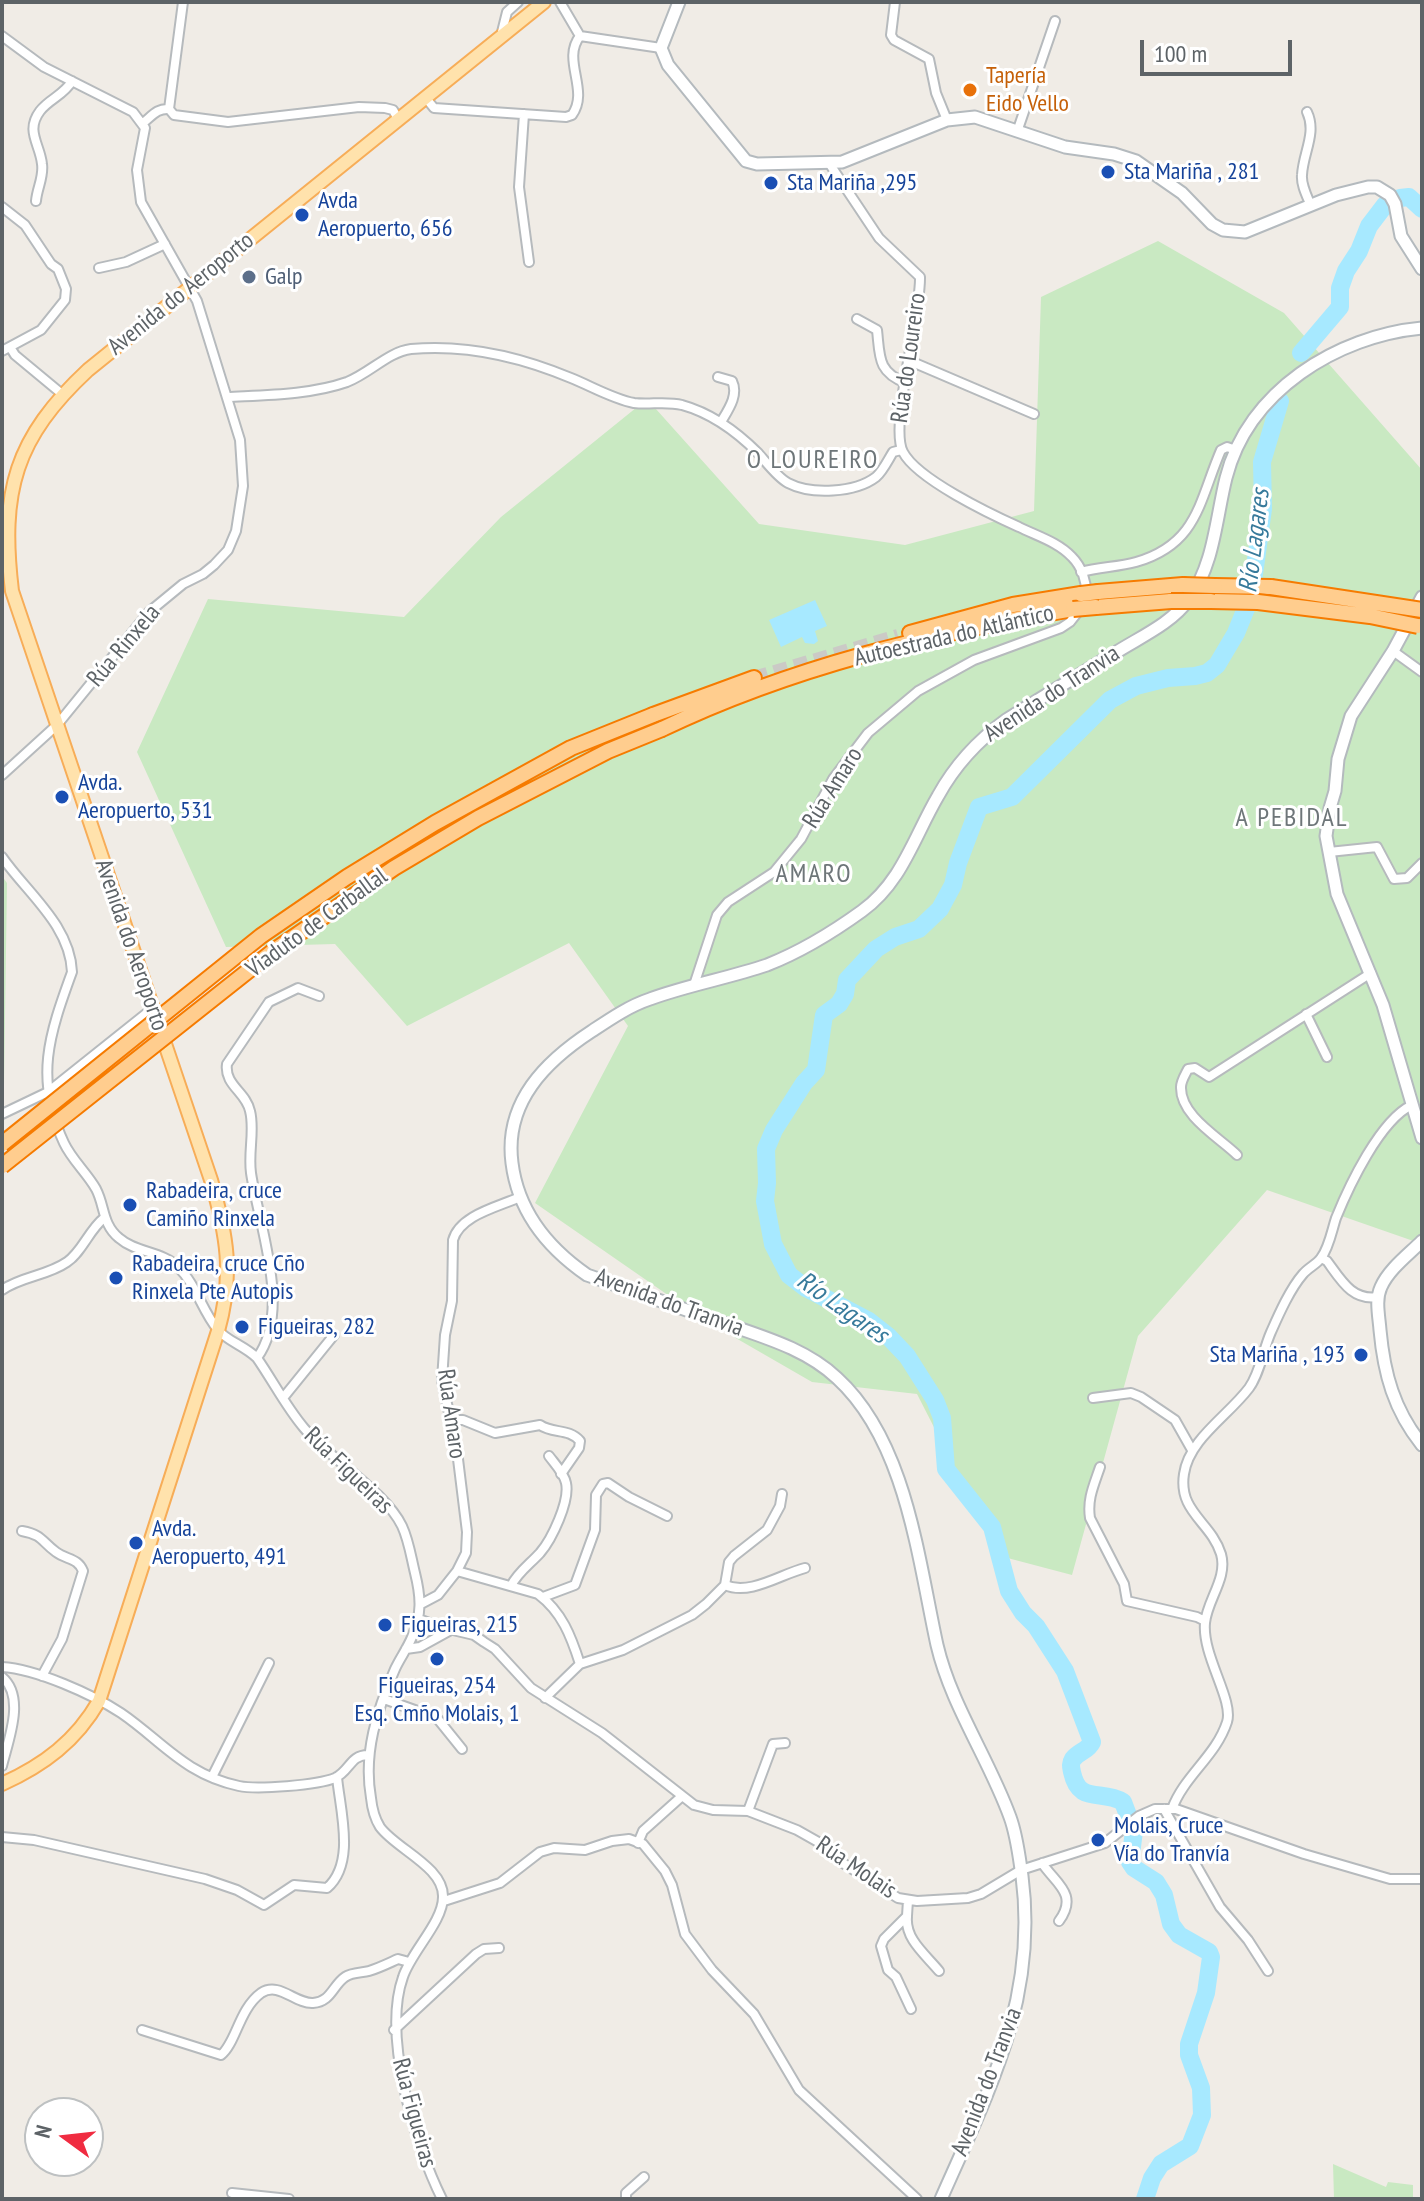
<!DOCTYPE html>
<html>
<head>
<meta charset="utf-8">
<style>
	body { margin:0 }
	#map { position:relative; width:1424px; height:2201px; overflow:hidden; background:#f0ece6; font-family:"PT Sans Narrow",sans-serif }
	canvas { display:block }
	.frame { position:absolute; inset:0; border:4px solid #5d6367; pointer-events:none }
	.north { position:absolute; left:24px; top:2097px; width:80px; height:80px; box-sizing:border-box; background:#fff; border:2px solid #bec1c2; border-radius:50%; rotate:285deg; font-size:22px; font-weight:700; line-height:32px; text-align:center; color:#5d6367 }
	.north::after { content:''; display:block; margin:auto; width:28px; height:36px; background:#f02c41; clip-path:polygon(50% 0,100% 100%,50% 72%,0 100%) }
	.scale { position:absolute; left:1140px; top:40px; width:152px; height:36px; box-sizing:border-box; border:4px solid #5d6367; border-top:0; padding-left:10px; font-size:24px; line-height:28px; white-space:nowrap; color:#5d6367; -webkit-text-stroke:6px #fff; paint-order:stroke }
</style>
</head>
<body>
<div id="map">
<canvas width="1424" height="2201"></canvas>
<div class="frame"></div>
<div class="north">N</div>
<div class="scale">100 m</div>
</div>
<script>
const c = document.querySelector('canvas').getContext('2d');
c.lineJoin = 'round';
function fillPath(path, color) { c.fillStyle = color; c.fill(path, 'evenodd'); }
function strokePath(path, color, width, dash) { c.strokeStyle = color; c.lineWidth = width; c.lineCap = dash ? 'butt' : 'round'; c.setLineDash(dash || []); c.stroke(path); }
function label(font, color, halo, rows, align = 'center') {
  c.font = font + ' "PT Sans Narrow",sans-serif'; c.lineWidth = 6; c.setLineDash([]); c.textBaseline = 'middle'; c.strokeStyle = halo; c.fillStyle = color; for (const [text, x, y, turn = 0] of rows) {
    c.save(); c.translate(x, y); c.rotate((+turn || 0) * Math.PI / 180); c.textAlign = isNaN(turn) ? turn : align; if (halo) c.strokeText(text, 0, 0); c.fillText(text, 0, 0); c.restore();
  }
}
const green = new Path2D(`
	M1158,241L1284,313L1422,470V1244L1267,1190L1138,1336L1072,1575L1000,1556L917,1394L812,1382L701,1318L535,1203L628,1026L569,943L407,1026L335,944L226,947L137,752L208,599L404,617L501,517L647,399L759,524L905,545L1034,511L1041,297Z
	M2,876L7,883L4,1085L2,1086Z
	M1333,2164L1386,2187L1388,2182L1413,2185V2199H1334Z`);
const water = new Path2D(`
	M815,600L827,626L815,631L818,641L814,644L805,643L802,637L781,647L769,620Z`);
const river = new Path2D(`
	M1400,198L1409,197L1422,209
	M1301,353L1340,307V288L1346,271L1359,251L1369,226L1385,205
	M1145,2199L1152,2178L1161,2164L1190,2146L1202,2115L1201,2088L1189,2055V2044L1206,1993L1211,1957L1209,1952L1179,1935L1171,1924L1164,1895L1156,1882L1134,1868L1130,1862L1134,1831L1123,1802C1101,1789 1079,1805 1072,1772C1071,1767 1070,1764 1073,1759C1079,1751 1088,1751 1092,1742L1065,1671L1036,1626L1023,1613L1009,1591L992,1527L946,1469L942,1418L935,1400L907,1356L888,1336L869,1321L806,1288L789,1275L773,1244L765,1201L767,1183L766,1149L774,1130L804,1083L816,1070L824,1015L839,1004L845,994L847,980L876,949L895,937L919,929L940,909L953,885L958,863L979,807L1012,797L1110,700L1136,686L1168,678L1195,676L1207,673L1217,665L1236,633L1251,596L1263,509L1262,462L1280,401`);
const highwayTunnel = new Path2D(`
	M754,678L898,636`);
const street = new Path2D(`
	M560,2L580,36
	M895,2L891,35L894,40L929,59L936,93L947,120
	M2,36L44,67L133,112L145,128L137,170L141,202L197,301L240,440L243,486L236,531L228,550L214,565L203,574L183,584L149,612L57,725L2,775
	M501,36L507,12L518,2
	M425,97L434,108L566,117L572,115C590,90 561,60 580,36L661,48
	M169,109L183,2
	M1307,112C1317,133 1303,153 1302,175C1301,185 1307,196 1311,206
	M524,114L519,187L529,262
	M143,123C152,116 157,108 169,109L174,115L228,122L359,107L385,108L393,110L398,119
	M1017,132L1055,21
	M829,163L879,238L920,277C921,316 889,426 903,452C917,479 990,514 1019,527C1037,536 1058,542 1072,557C1082,567 1087,582 1086,596
	M36,201C37,188 44,177 42,164C40,144 25,131 40,111C49,99 64,95 72,81
	M2,207L25,225L51,264L58,269L66,289L65,300L41,330L2,351
	M99,268L126,262L165,244
	M857,319L877,330C880,356 877,372 906,383
	M10,347L15,355L62,394
	M910,361L1034,414
	M718,377L732,381C739,395 728,410 721,422
	M227,397C265,395 310,395 347,382C370,373 388,352 411,349C466,344 521,357 571,378C591,386 613,399 634,403C649,405 666,401 682,405C711,413 737,432 758,453C767,463 777,477 788,483C811,495 855,493 876,477C883,471 888,460 893,452L901,450
	M1081,572C1099,567 1118,567 1136,562C1198,544 1199,501 1221,450L1227,447L1236,450
	M1393,651L1422,672
	M1329,852L1377,847L1394,879L1407,878L1422,863
	M2,857C27,893 70,925 72,972C49,1035 34,1079 64,1143C72,1160 87,1173 96,1189C105,1206 102,1224 119,1238C136,1253 162,1251 178,1267C196,1284 202,1311 218,1330C227,1341 245,1346 257,1358C273,1381 286,1407 304,1428C331,1460 385,1491 402,1526C409,1541 411,1557 415,1573C421,1597 422,1614 412,1637C407,1649 400,1658 395,1669C377,1710 363,1753 371,1798C372,1808 375,1819 380,1827C396,1849 444,1867 443,1897C443,1922 411,1952 403,1977C382,2036 415,2145 442,2199
	M694,985L717,915L728,902L774,872L801,839L833,779L868,733L918,691L974,660L1061,628L1070,622L1081,608
	M1306,1014L1327,1057
	M2,1114L48,1092L152,1009
	M1237,1155C1220,1138 1180,1116 1181,1087C1181,1081 1185,1075 1188,1069L1195,1068L1209,1077L1371,973
	M1321,1258L1327,1261C1341,1280 1352,1301 1378,1297
	M2,1290C22,1276 47,1276 67,1262C82,1252 89,1230 104,1218
	M257,1358C292,1310 259,1227 251,1173C248,1152 255,1130 250,1111C246,1092 224,1085 227,1064L269,1002L298,988L319,996
	M283,1398L334,1335
	M1093,1398L1131,1393L1141,1397L1175,1420L1192,1450
	M451,1420H463L495,1433L540,1425C553,1434 569,1428 580,1441L579,1448L561,1474
	M1100,1467C1094,1485 1087,1499 1090,1518L1124,1584L1127,1601L1197,1617L1205,1621
	M22,1531C43,1535 41,1541 56,1552C67,1560 78,1558 83,1571L62,1639L42,1676
	M457,1571L538,1594C562,1612 571,1636 580,1664
	M725,1585C750,1596 781,1574 805,1568
	M511,1586C517,1573 530,1564 540,1553C552,1539 570,1501 566,1483C564,1473 555,1464 549,1456
	M543,1597L575,1585L595,1530L596,1495L603,1484L608,1483L629,1497L667,1516
	M421,1604L438,1595L457,1571L466,1553L467,1532L457,1451L442,1380L445,1335L452,1301L453,1240C460,1215 498,1207 520,1197
	M419,1619L440,1627L474,1635L484,1642L495,1649L531,1688L602,1733L694,1805L713,1810L748,1811L797,1830L820,1843L838,1860L898,1898L917,1901L968,1898L981,1894L1021,1870L1105,1843L1139,1816L1155,1809H1176L1304,1854L1390,1879H1422
	M406,1649L420,1647L449,1631
	M2,1667C36,1669 92,1694 121,1713C162,1741 184,1774 239,1786C257,1790 318,1785 335,1778C350,1771 350,1755 368,1755
	M2,1677C26,1697 8,1741 2,1766
	M545,1698L580,1664L623,1650L692,1615L706,1604L725,1585L729,1562L734,1556L767,1530L780,1506L782,1494
	M384,1699L437,1718L462,1749
	M212,1777L269,1663
	M1164,1809L1220,1907L1248,1940L1268,1971
	M1172,1809C1184,1776 1216,1756 1227,1722C1234,1700 1202,1656 1205,1623C1207,1600 1228,1578 1221,1554C1211,1522 1178,1512 1184,1474C1189,1439 1228,1416 1249,1388C1260,1373 1263,1350 1271,1332C1279,1314 1290,1289 1303,1274C1308,1268 1317,1264 1321,1258C1329,1248 1332,1230 1336,1218C1349,1186 1380,1120 1412,1105
	M748,1811L773,1744L785,1743
	M2,1837L34,1840L205,1879L237,1890L264,1905L294,1885L327,1888C356,1863 340,1810 337,1777
	M638,1843L643,1831L681,1797
	M1042,1863C1055,1883 1079,1894 1059,1921
	M908,1900L907,1916L884,1939L881,1946L888,1970L896,1977L911,2009
	M444,1901L500,1883L540,1852L554,1848L585,1850L612,1841L629,1839L643,1844L665,1871L672,1885L685,1934L712,1970L754,2014L799,2090L917,2199
	M907,1917C905,1939 925,1954 939,1971
	M142,2030L221,2055C236,2043 239,2009 261,1993C279,1981 295,2004 313,2003C331,2002 333,1985 345,1977C352,1972 362,1973 369,1971C379,1968 389,1963 398,1959L409,1962
	M394,2030L476,1954L484,1949L499,1948
	M232,2193L289,2199
	M626,2199V2193L644,2177`);
const secondary = new Path2D(`
	M679,2L661,48L668,65L746,161L757,164L842,162L947,120L975,117L1065,147L1114,154L1136,161L1182,193L1212,224L1223,230L1245,232L1336,195L1368,187H1377L1390,195L1395,204L1401,236L1422,269
	M1422,597L1393,651L1351,716L1338,759L1335,791L1330,808L1326,836L1337,894L1383,1005L1422,1138
	M1422,1241C1408,1255 1389,1269 1381,1287C1375,1300 1379,1316 1380,1330C1384,1374 1394,1410 1422,1445
	M941,2199C989,2090 1038,1999 1022,1876C1019,1856 1017,1836 1010,1817C989,1759 951,1705 937,1645C918,1558 906,1441 837,1378C804,1347 759,1336 718,1321C674,1306 631,1290 587,1275C548,1248 518,1211 512,1163C504,1102 546,1061 592,1031C610,1019 629,1006 650,999C688,985 729,978 767,965C800,952 833,932 862,911C902,882 914,837 938,796C955,765 977,741 1006,720C1042,697 1079,675 1115,653C1140,637 1171,624 1189,599C1214,565 1216,518 1226,478C1248,391 1337,336 1422,328`);
const primary = new Path2D(`
	M2,1784C44,1765 76,1741 99,1701L218,1331C234,1274 227,1235 211,1180L12,591C0,491 15,438 88,370L544,2`);
const highway = new Path2D(`
	M1215,586L1271,587
	M1098,592L1183,585
	M1211,601L1258,602
	M1096,607L1171,601
	M910,633L1013,605L1081,594
	M653,715L754,678
	M662,729C791,667 933,633 1073,609`);
const highwayBridge = new Path2D(`
	M1183,585L1215,586
	M1271,587L1422,610
	M1081,594L1098,592
	M1171,601H1211
	M1258,602L1370,616L1418,626
	M1073,609L1096,607
	M2,1144L261,936L347,877L435,823L571,748L653,715
	M2,1166L272,952L394,868L478,818L608,751L662,729`);
const markers = [
	[970,90,8,"#e8710a"],
	[1108,172,8,"#1a4fb4"],
	[771,183,8,"#1a4fb4"],
	[302,215,8,"#1a4fb4"],
	[249,277,8,"#5c6f8a"],
	[62,797,8,"#1a4fb4"],
	[130,1205,8,"#1a4fb4"],
	[116,1278,8,"#1a4fb4"],
	[242,1327,8,"#1a4fb4"],
	[1361,1355,8,"#1a4fb4"],
	[136,1543,8,"#1a4fb4"],
	[385,1625,8,"#1a4fb4"],
	[437,1659,8,"#1a4fb4"],
	[1098,1840,8,"#1a4fb4"]
];
const foodNames = [
	["Tapería",986,76],
	["Eido Vello",986,104]
];
const transitNames = [
	["Sta Mariña , 281",1124,172],
	["Sta Mariña ,295",787,183],
	["Avda",318,201],
	["Aeropuerto, 656",318,229],
	["Avda.",78,783],
	["Aeropuerto, 531",78,811],
	["Rabadeira, cruce",146,1191],
	["Camiño Rinxela",146,1219],
	["Rabadeira, cruce Cño",132,1264],
	["Rinxela Pte Autopis",132,1292],
	["Figueiras, 282",258,1327],
	["Sta Mariña , 193",1345,1355,"right"],
	["Avda.",152,1529],
	["Aeropuerto, 491",152,1557],
	["Figueiras, 215",401,1625],
	["Figueiras, 254",437,1686,"center"],
	["Esq. Cmño Molais, 1",437,1714,"center"],
	["Molais, Cruce",1114,1826],
	["Vía do Tranvía",1114,1854]
];
const serviceNames = [
	["Galp",265,277]
];
const streetNames = [
	["Avenida do Aeroporto",181,294,-39],
	["Rúa do Loureiro",909,358,-82],
	["Autoestrada do Atlántico",954,636,-13],
	["Rúa Rinxela",124,646,-50],
	["Avenida do Tranvia",1052,694,-33],
	["Rúa Amaro",833,788,-58],
	["Viaduto de Carballal",317,923,-36],
	["Avenida do Aeroporto",131,945,71],
	["Avenida do Tranvia",669,1303,20],
	["Rúa Amaro",451,1414,82],
	["Rúa Figueiras",348,1471,44],
	["Rúa Molais",856,1868,34],
	["Avenida do Tranvia",987,2082,-69],
	["Rúa Figueiras",414,2113,75]
];
const neighbourhoodNames = [
	["O LOUREIRO",813,461],
	["A PEBIDAL",1292,819],
	["AMARO",814,875]
];
const waterNames = [
	["Río Lagares",1255,541,-83],
	["Río Lagares",842,1308,35]
];
fillPath(green, '#c9e9c2');
fillPath(water, '#a7e9ff');
strokePath(river, '#a7e9ff', 18);
strokePath(highwayTunnel, '#cbcac6', 14, [14, 7]);
strokePath(street, '#b6babd', 12);
strokePath(secondary, '#b4babe', 15);
strokePath(primary, '#f7ad58', 16);
strokePath(highway, '#f67b00', 18);
strokePath(street, '#fff', 8);
strokePath(secondary, '#fff', 11);
strokePath(primary, '#ffe2ac', 12);
strokePath(highway, '#ffcd8e', 14);
strokePath(highwayBridge, '#f67b00', 18, []);
strokePath(highwayBridge, '#ffcd8e', 14);
for (const [x, y, r, color] of markers) { const dot = new Path2D(); dot.arc(x, y, r, 0, 2 * Math.PI); c.fillStyle = color; c.fill(dot); strokePath(dot, '#fff', 3); }
label('24px', '#c56008', '#fff', foodNames, 'left');
label('24px', '#164399', '#fff', transitNames, 'left');
label('24px', '#4e5e75', '#fff', serviceNames, 'left');
label('24px', '#5d6367', '#fff', streetNames);
c.letterSpacing = '2px';
label('26px', '#6e7679', '#fff', neighbourhoodNames);
c.letterSpacing = '0px';
label('italic 26px', '#377a9b', '#fff', waterNames);
</script>
</body>
</html>
